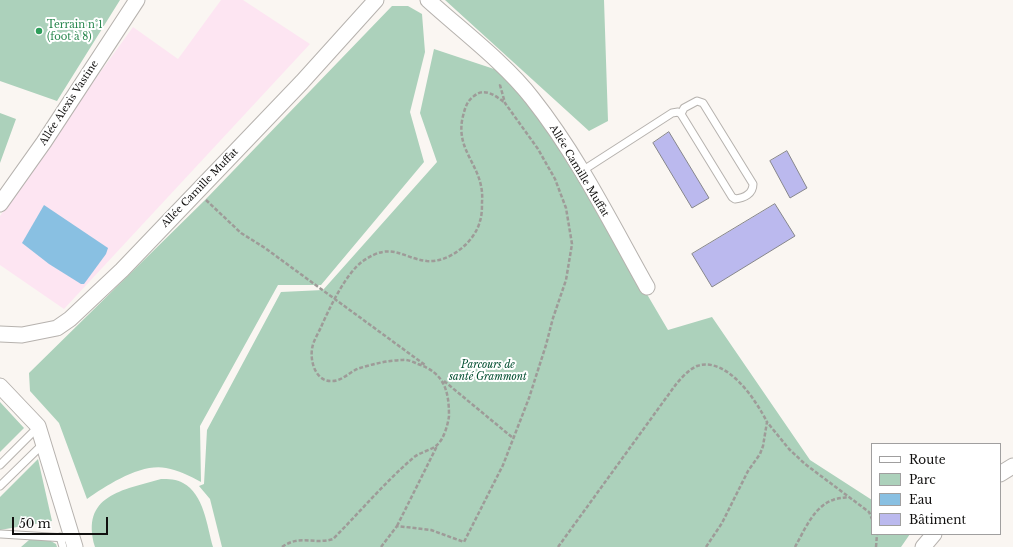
<!DOCTYPE html>
<html>
<head>
<meta charset="utf-8">
<style>
	body { margin:0 }
	#map { position:relative; width:1013px; height:547px; overflow:hidden; background:#faf6f2; font-family:"Libre Baskerville",serif }
	canvas { display:block }
	.legend { position:absolute; left:871px; top:443px; width:130px; height:92px; box-sizing:border-box; background:#fff; border:1px solid #a09f9f; margin:0; padding:5px 7px; list-style:none; font-size:12px; color:#11100f }
	.legend li { display:flex; align-items:center; gap:8px; height:20px }
	.legend b { width:20px; border:1px solid #a09f9f }
	.scale { position:absolute; left:12px; top:517px; width:96px; height:18px; box-sizing:border-box; border:2px solid #11100f; border-top:0; padding-left:5px; font-size:12px; line-height:14px; white-space:nowrap; color:#11100f; -webkit-text-stroke:3px #fff; paint-order:stroke }
</style>
</head>
<body>
<div id="map">
<canvas width="1013" height="547"></canvas>
<ul class="legend">
<li><b style="height:5px;background:#fff"></b>Route</li>
<li><b style="height:11px;background:#acd1bb"></b>Parc</li>
<li><b style="height:11px;background:#89c0e2"></b>Eau</li>
<li><b style="height:11px;background:#bbb9ee"></b>Bâtiment</li>
</ul>
<div class="scale">50 m</div>
</div>
<script>
const c = document.querySelector('canvas').getContext('2d');
c.lineJoin = 'round';
function fillPath(path, color) { c.fillStyle = color; c.fill(path, 'evenodd'); }
function strokePath(path, color, width, dash) { c.strokeStyle = color; c.lineWidth = width; c.lineCap = dash ? 'butt' : 'round'; c.setLineDash(dash || []); c.stroke(path); }
function label(font, color, halo, rows, align = 'center') {
  c.font = font + ' "Libre Baskerville",serif'; c.lineWidth = 4; c.setLineDash([]); c.textBaseline = 'middle'; c.strokeStyle = halo; c.fillStyle = color; for (const [text, x, y, turn = 0] of rows) {
    c.save(); c.translate(x, y); c.rotate((+turn || 0) * Math.PI / 180); c.textAlign = isNaN(turn) ? turn : align; if (halo) c.strokeText(text, 0, 0); c.fillText(text, 0, 0); c.restore();
  }
}
const industrial = new Path2D(`
	M221,0H243L310,44L64,309L0,265V216L62,125L133,27L178,59Z`);
const green = new Path2D(`
	M0,0H120L57,101L0,81Z
	M445,0H604L608,121L589,131Z
	M392,6H408L422,14L425,52L410,112L424,162L321,285H278L200,426L201,482C190,476 178,470 166,468C141,463 107,485 87,499L59,423L30,391L29,373L205,200Z
	M434,49L509,74L531,97L668,330L712,317L810,460L872,500V534H910L901,547H222L210,499L199,486L204,484L207,430L281,292L323,290L437,162L420,113Z
	M0,113L16,119L0,163Z
	M0,402L24,428L0,452Z
	M38,459L52,521L0,530V497Z
	M161,479C168,479 177,479 183,483C204,494 207,526 213,547H95C80,495 123,490 161,479Z
	M29,540H49L56,544L57,547H21Z`);
const water = new Path2D(`
	M44,205L108,248L106,254L84,284H81L49,264L22,243Z`);
const building = new Path2D(`
	M669,132L709,198L692,208L653,143Z
	M787,151L807,188L790,198L770,161Z
	M775,204L795,236L712,287L692,254Z`);
const path = new Path2D(`
	M206,200L241,233L265,248L425,365
	M444,381L513,438
	M397,526L437,446
	M282,547C300,534 314,545 333,539C360,512 384,483 413,458C420,452 432,450 437,445C444,439 448,424 449,416C449,390 444,373 418,364C413,362 407,359 403,360C389,360 373,364 360,368C350,371 343,381 332,381C316,382 310,362 312,349C313,341 318,334 321,327C330,307 346,273 363,261C392,241 401,258 427,261C449,263 475,242 480,221C482,215 482,208 482,202C485,166 454,152 463,116C465,108 467,101 474,96C485,87 496,96 505,103
	M381,547L397,526L431,530L464,542L503,465L529,398L546,345L553,318L566,280L572,244L566,208L555,179L538,149L505,103L500,85L501,83
	M558,547L674,387C680,379 688,370 697,366C727,356 756,400 767,422
	M706,547L722,523L748,471L760,454L763,446L767,422L789,449L805,464L869,512L872,519
	M795,547C804,531 814,506 833,500C838,498 843,498 849,497
	M876,547L877,534`);
const service = new Path2D(`
	M582,171L672,113L678,112L681,114L732,197L735,199C744,198 753,194 753,184L703,103L697,101L684,108L681,114
	M0,465L38,427
	M0,486L43,444
	M1,534L66,538L71,535
	M60,537L63,547`);
const minor = new Path2D(`
	M428,0C461,30 505,63 532,98C578,156 611,223 647,287
	M0,204L44,142L137,0
	M0,334L22,335L57,328L70,319L122,270L302,82L376,0
	M0,386L38,426L75,547
	M1000,474L1013,466
	M923,547L934,534`);
const markers = [
	[39,31,4,"#2e9e5b"]
];
const leisureNames = [
	["Terrain n°1",47,25],
	["(foot à 8)",47,37]
];
const streetNames = [
	["Allée Alexis Vastine",69,103,-57],
	["Allée Camille Muffat",579,171,59],
	["Allée Camille Muffat",200,188,-46]
];
const parkNames = [
	["Parcours de",488,365],
	["santé Grammont",488,377]
];
fillPath(industrial, '#fde5f2');
fillPath(green, '#acd1bb');
fillPath(water, '#89c0e2');
fillPath(building, '#bbb9ee');
strokePath(building, '#86868b', 1);
strokePath(service, '#b6b2ae', 9);
strokePath(minor, '#b6b2ae', 17);
strokePath(path, '#9e9b98', 2.5, [4, 2]);
strokePath(service, '#fff', 7);
strokePath(minor, '#fff', 15);
for (const [x, y, r, color] of markers) { const dot = new Path2D(); dot.arc(x, y, r, 0, 2 * Math.PI); c.fillStyle = color; c.fill(dot); strokePath(dot, '#fff', 1.5); }
label('10px', '#27864d', '#fff', leisureNames, 'left');
label('10px', '#11100f', '#fff', streetNames);
label('italic 10px', '#024e30', '#fff', parkNames);
</script>
</body>
</html>
